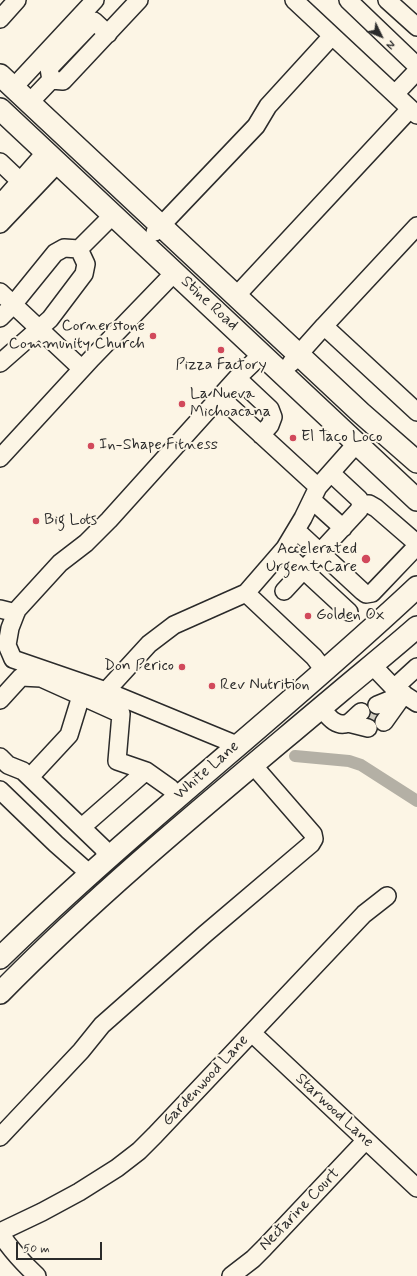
<!DOCTYPE html>
<html>
<head>
<meta charset="utf-8">
<style>
	body { margin:0 }
	#map { position:relative; width:417px; height:1276px; overflow:hidden; background:#fcf5e5; font-family:Mynerve,sans-serif }
	canvas { display:block }
	.north { position:absolute; left:361px; top:16px; width:40px; height:40px; -webkit-text-stroke:3px #fcf5e5; paint-order:stroke; rotate:133deg; font-size:11px; font-weight:700; line-height:16px; text-align:center; color:#2b2b2b }
	.north::after { content:''; display:block; margin:auto; width:14px; height:18px; background:#2b2b2b; clip-path:polygon(50% 0,100% 100%,50% 72%,0 100%) }
	.scale { position:absolute; left:16px; top:1242px; width:86px; height:18px; box-sizing:border-box; border:2px solid #2b2b2b; border-top:0; padding-left:5px; font-size:12px; line-height:14px; white-space:nowrap; color:#2b2b2b; -webkit-text-stroke:3px #fcf5e5; paint-order:stroke }
</style>
</head>
<body>
<div id="map">
<canvas width="417" height="1276"></canvas>
<div class="north">N</div>
<div class="scale">50 m</div>
</div>
<script>
const c = document.querySelector('canvas').getContext('2d');
c.lineJoin = 'round';
function strokePath(path, color, width, dash) { c.strokeStyle = color; c.lineWidth = width; c.lineCap = dash ? 'butt' : 'round'; c.setLineDash(dash || []); c.stroke(path); }
function label(font, color, halo, rows, align = 'center') {
  c.font = font + ' Mynerve,sans-serif'; c.lineWidth = 4; c.setLineDash([]); c.textBaseline = 'middle'; c.strokeStyle = halo; c.fillStyle = color; for (const [text, x, y, turn = 0] of rows) {
    c.save(); c.translate(x, y); c.rotate((+turn || 0) * Math.PI / 180); c.textAlign = isNaN(turn) ? turn : align; if (halo) c.strokeText(text, 0, 0); c.fillText(text, 0, 0); c.restore();
  }
}
const canal = new Path2D(`
	M295,756L349,761L361,765L417,801`);
const minorTunnel = new Path2D(`
	M365,721L381,714`);
const minor = new Path2D(`
	M294,0L417,115
	M348,0L417,66
	M387,0L417,27
	M0,19L17,0
	M51,80L49,68L94,21L108,34
	M13,88L95,0
	M395,94L417,71
	M29,103L51,80L63,81L139,0
	M0,162L20,181
	M0,204L46,152
	M0,224L58,163
	M155,232L256,126L268,106L332,36
	M0,292L82,369
	M236,296L410,109
	M0,318L12,306L55,253L64,248L79,249
	M324,326L417,226
	M0,363L50,319L84,274L86,264L79,249L113,215
	M291,363L324,326L417,412
	M237,378L270,409L273,417L270,425L261,435
	M220,397L318,487
	M0,458L92,358L175,272
	M312,500L343,528
	M296,530L362,591L366,594L372,593L414,549L415,544L413,540L376,508L369,504H361
	M283,551L349,612
	M284,591L359,510L361,504L359,499L331,473
	M0,609L16,613
	M372,665L394,688L417,703
	M324,670L314,657L246,593L285,548L303,518L318,487L357,443
	M394,688L417,667
	M106,691L13,659L7,645L10,628L17,610L60,563L86,543L109,520L237,378L262,354
	M0,700L21,677L41,678L121,714L117,761L146,771L170,788L178,797
	M377,705L404,694
	M321,708C328,716 336,728 348,723C352,721 357,715 361,712
	M384,722L404,694
	M348,723L368,728
	M237,745L106,691L149,644L174,625L246,593
	M0,757L8,765L23,771L103,848L108,857
	M30,777L69,735L81,696
	M0,790L56,844L90,874
	M82,827L146,771
	M252,1033L417,1188
	M0,1137L81,1051L102,1025L205,934L311,844L314,839L313,834L253,765
	M0,1232L42,1212L79,1192L117,1168L139,1151L155,1135L364,914L387,896
	M0,1233C10,1249 23,1263 37,1276
	M231,1276L253,1259L264,1248L366,1140`);
const major = new Path2D(`
	M0,75L361,413L417,462
	M0,109L417,500
	M0,958C133,828 282,714 417,587
	M0,993C106,885 225,789 341,691C366,670 392,649 417,627`);
const markers = [
	[153,336,4,"#d1495b"],
	[221,350,4,"#d1495b"],
	[182,404,4,"#d1495b"],
	[293,438,4,"#d1495b"],
	[91,446,4,"#d1495b"],
	[36,521,4,"#d1495b"],
	[366,559,5,"#d1495b"],
	[308,616,4,"#d1495b"],
	[182,667,4,"#d1495b"],
	[212,686,4,"#d1495b"]
];
const streetNames = [
	["Stine Road",209,304,43],
	["White Lane",207,771,-41],
	["Gardenwood Lane",206,1081,-47],
	["Starwood Lane",334,1111,43],
	["Nectarine Court",300,1210,-46]
];
const poiNames = [
	["Cornerstone",145,327,"right"],
	["Community Church",145,345,"right"],
	["Pizza Factory",221,366,"center"],
	["La Nueva",190,395],
	["Michoacana",190,413],
	["El Taco Loco",301,438],
	["In-Shape Fitness",99,446],
	["Big Lots",44,521],
	["Accelerated",357,550,"right"],
	["Urgent Care",357,568,"right"],
	["Golden Ox",316,616],
	["Don Perico",174,667,"right"],
	["Rev Nutrition",220,686]
];
strokePath(canal, '#b4b0a5', 12);
strokePath(minorTunnel, '#d2cdc0', 17, [17, 8]);
strokePath(minor, '#2b2b2b', 20);
strokePath(major, '#2b2b2b', 24);
strokePath(minor, '#fcf5e5', 17);
strokePath(major, '#fcf5e5', 21);
for (const [x, y, r, color] of markers) { const dot = new Path2D(); dot.arc(x, y, r, 0, 2 * Math.PI); c.fillStyle = color; c.fill(dot); strokePath(dot, '#fcf5e5', 1.5); }
label('16px', '#2b2b2b', '#fcf5e5', streetNames);
label('16px', '#2b2b2b', '#fcf5e5', poiNames, 'left');
</script>
</body>
</html>
